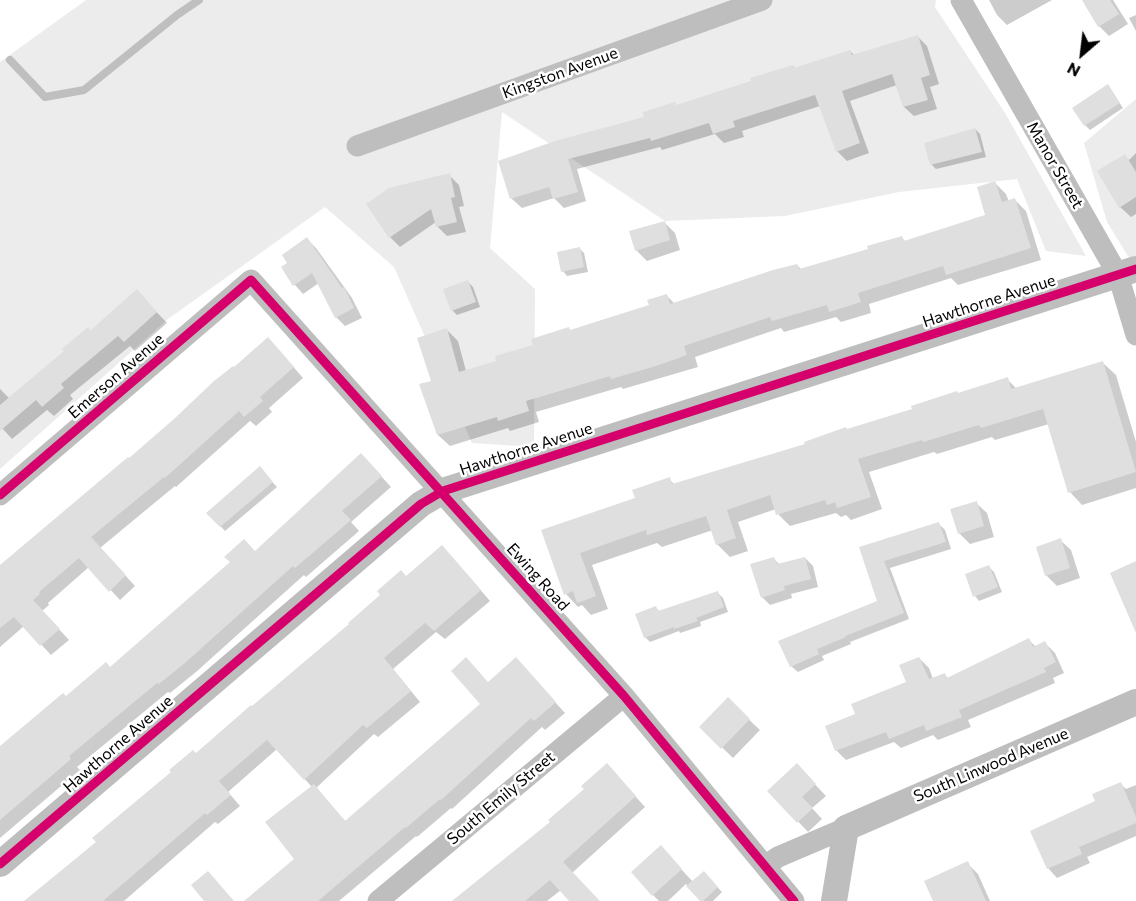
<!DOCTYPE html>
<html>
<head>
<meta charset="utf-8">
<style>
	body { margin:0 }
	#map { position:relative; width:1136px; height:901px; overflow:hidden; background:#fff; font-family:Commissioner,sans-serif }
	canvas { display:block }
	.north { position:absolute; left:1052px; top:24px; width:60px; height:60px; -webkit-text-stroke:4px #fff; paint-order:stroke; rotate:208deg; font-size:16px; font-weight:700; line-height:24px; text-align:center; color:#000 }
	.north::after { content:''; display:block; margin:auto; width:21px; height:27px; background:#000; clip-path:polygon(50% 0,100% 100%,50% 72%,0 100%) }
</style>
</head>
<body>
<div id="map">
<canvas width="1136" height="901"></canvas>
<div class="north">N</div>
</div>
<script>
const c = document.querySelector('canvas').getContext('2d');
c.lineJoin = 'round';
function fillPath(path, color) { c.fillStyle = color; c.fill(path, 'evenodd'); }
function strokePath(path, color, width, dash) { c.strokeStyle = color; c.lineWidth = width; c.lineCap = dash ? 'butt' : 'round'; c.setLineDash(dash || []); c.stroke(path); }
function label(font, color, halo, rows, align = 'center') {
  c.font = font + ' Commissioner,sans-serif'; c.lineWidth = 5; c.setLineDash([]); c.textBaseline = 'middle'; c.strokeStyle = halo; c.fillStyle = color; for (const [text, x, y, turn = 0] of rows) {
    c.save(); c.translate(x, y); c.rotate((+turn || 0) * Math.PI / 180); c.textAlign = isNaN(turn) ? turn : align; if (halo) c.strokeText(text, 0, 0); c.fillText(text, 0, 0); c.restore();
  }
}
const green = new Path2D(`
	M86,0H936L935,7L1005,113L1086,256L1046,251L1017,179L899,192L785,216L665,221L502,112L490,248L535,289L534,447L472,443L394,267L325,207L168,319L0,469V62Z
	M1136,99V269L1107,222L1084,143Z`);
const shadow = new Path2D(`
	M989,0H1052L1007,25L997,15Z
	M1084,0H1113L1128,24L1109,36L1099,26Z
	M1136,15V31L1129,18Z
	M918,37L927,46L939,84L930,87L937,109L914,116L904,107L897,85L850,101L869,153L847,161L837,151L820,106L742,131L744,137L724,143L715,134L662,150L660,147L577,169L586,201L564,208L554,198L522,208L512,199L500,162L646,118L753,82L793,66L796,69L850,51L855,56Z
	M1108,86L1123,108L1090,130L1085,125Z
	M975,129L980,134L986,157L936,169L931,164Z
	M1136,153V214L1131,217L1120,207L1125,156L1129,160Z
	M449,175L459,185L464,206L459,207L466,232L447,236L438,227L436,222L400,247L390,237L368,204Z
	M995,183L1006,194L1009,202L1015,200L1026,211L1041,260L958,285L951,278L869,304L871,313L841,322L836,317L784,332L781,328L695,357L698,367L623,389L621,387L536,412L539,422L510,431L508,428L450,446L438,435L433,382L447,330L458,341L466,371L498,362L571,331L651,306L666,295L675,304L797,265L802,270L870,250L902,238L906,242L987,216Z
	M665,223L675,233L680,250L647,261L637,251L631,232Z
	M307,239L316,248L352,298L362,318L345,326L336,317L319,283L303,294L295,285L289,263Z
	M579,248L584,253L588,272L567,276L563,271Z
	M468,282L473,287L480,307L457,315L452,310Z
	M147,302L167,323L135,351L130,346L70,395L73,399L54,416L47,410L12,439L0,426V389L10,399L91,332Z
	M278,349L303,378L269,408L272,412L256,426L250,421L176,487L175,486L100,548L135,586L120,600L89,567L48,603L49,605L42,611L69,640L51,655L24,626L0,647V567L129,460Z
	M1103,363L1116,375L1136,442V488L1082,505L1070,492L1049,424L995,440L992,437L937,454L934,452L869,472L882,509L851,520L846,515L841,517L836,513L790,526L778,514L776,509L738,522L748,551L730,557L717,544L713,530L662,547L657,543L592,565L608,609L591,615L582,605L578,607L566,594L543,531L637,499L669,479L675,485L807,445L1007,379L1017,389Z
	M371,465L391,487L351,522L359,531L306,577L304,575L196,672L170,693L168,692L77,767L80,770L0,838V748L67,698L110,669L255,553Z
	M264,473L277,487L225,531L208,513Z
	M976,503L987,513L994,537L970,544L959,533Z
	M939,524L945,530L951,549L890,568L909,619L850,642L851,644L822,656L824,660L798,672L791,666L878,602L861,548Z
	M1060,540L1071,550L1080,578L1057,586L1046,575Z
	M452,557L490,601L445,639L436,632L393,669L420,702L378,737L374,734L316,788L346,822L483,704L488,683L525,669L565,713L545,730L542,727L452,809L451,808L417,837L416,836L339,901H246L297,859L312,787L277,749L228,792L240,806L218,824L215,822L124,901H27L407,578Z
	M805,558L813,566L818,587L791,594L792,598L770,605L762,597L774,559L780,565Z
	M989,567L994,572L1002,592L979,601L975,596Z
	M718,593L723,598L728,612L700,622L701,626L680,633L679,631L650,642L645,637L656,608L660,612Z
	M1029,640L1036,647L1045,643L1055,653L1064,673L1053,678L1055,683L968,720L971,727L938,740L933,735L901,748L894,742L846,760L836,750L857,714L908,683L919,658L929,668L933,679L944,674L949,679Z
	M728,700L760,730L733,758L701,727Z
	M617,776L645,807L572,873L599,901H571L561,890L547,901H454L552,822L586,789Z
	M807,776L826,796L812,808L822,819L808,832L769,791Z
	M1121,784L1126,789L1136,785V836L1087,857L1090,863L1057,878L1048,868L1097,802Z
	M671,858L693,882L704,873L722,892L713,901H702L686,884L668,901H659L653,895Z
	M967,863L978,874L990,901H935Z`);
const stream = new Path2D(`
	M10,60L45,97L84,90L177,15L199,0`);
const building = new Path2D(`
	M1082,0H1110L1119,14L1098,27Z
	M918,35L930,75L921,78L928,100L903,107L892,74L842,91L860,143L836,152L815,95L733,121L735,127L713,134L709,123L651,141L650,138L568,159L578,192L553,199L549,187L510,199L498,161L555,141L644,117L643,112L675,102L676,105L751,81L750,78L793,65L794,68L850,50L852,55Z
	M1108,84L1120,103L1084,126L1072,108Z
	M975,128L982,152L930,165L924,143Z
	M1125,154L1136,172V197L1119,208L1097,171Z
	M450,173L455,197L451,198L457,222L436,227L431,209L389,238L366,204L389,188Z
	M995,181L1002,202L1015,198L1031,248L946,275L943,266L858,293L861,302L829,312L827,305L772,321L770,317L684,346L687,355L656,366L611,379L610,376L526,401L529,411L498,421L497,417L437,435L419,384L431,381L417,338L447,328L459,372L496,361L495,356L533,345L531,339L569,327L570,330L649,305L647,300L667,294L670,304L773,270L797,264L799,269L868,249L867,246L902,236L904,241L985,215L977,187Z
	M665,221L670,240L635,251L629,231Z
	M307,237L342,288L344,287L354,308L335,318L312,273L293,286L281,267L287,263L282,255Z
	M580,247L584,267L561,272L557,252Z
	M468,280L476,302L451,311L443,289Z
	M137,289L157,312L124,342L118,336L61,384L64,388L42,407L36,400L0,431V405L64,351L62,349L88,327L91,330Z
	M268,337L294,367L260,397L263,401L244,417L239,411L165,478L164,477L91,537L126,575L109,592L79,558L39,592L40,594L33,600L60,629L40,646L14,617L0,628V565L128,457L129,458L174,419L214,381L233,366L234,367Z
	M1103,361L1136,472L1068,493L1043,409L981,428L979,425L923,442L922,440L858,459L871,497L837,508L835,502L827,505L825,500L776,515L770,495L727,510L736,538L716,545L706,516L647,535L646,530L580,553L596,596L577,603L573,591L564,595L541,530L635,498L632,490L670,477L672,484L805,444L804,442L846,427L847,429L912,409L911,406L957,391L958,393L1008,377L1011,389Z
	M361,453L382,476L342,511L351,520L295,568L293,566L186,662L159,684L157,683L69,756L71,759L0,820V746L63,693L66,696L106,662L110,667L230,562L224,557L244,539L255,551Z
	M260,466L273,482L220,527L206,513Z
	M977,501L984,526L958,534L950,509Z
	M939,522L946,542L884,561L904,613L845,636L846,637L817,649L819,654L790,667L778,641L877,601L859,547Z
	M1061,538L1070,568L1045,576L1036,547Z
	M442,545L481,590L434,631L425,623L384,658L411,691L367,728L363,725L304,780L267,740L219,781L231,795L207,815L205,813L103,901H24L96,842L92,838L171,772L169,770L193,750L196,753L251,705L252,706L349,624L348,623L380,595L377,591L401,570L406,576Z
	M774,557L777,564L805,557L811,579L784,586L785,590L761,598L750,564Z
	M1136,561V633L1110,573Z
	M989,565L998,587L973,597L965,574Z
	M718,591L724,607L696,618L698,621L674,629V627L644,638L635,614L656,606L658,611Z
	M1029,638L1033,647L1045,641L1056,662L1044,668L1046,672L959,710L962,717L926,731L924,725L889,739L886,732L835,751L825,726L855,714L851,704L906,682L899,665L919,657L929,679L945,673L947,678Z
	M466,657L488,682L516,657L556,702L534,721L531,718L441,800L440,799L406,828L405,827L318,901H244L294,859L265,822L314,784L345,821L480,704L451,671Z
	M728,697L750,719L721,749L699,727Z
	M607,763L636,796L563,862L600,901H569L550,880L525,901H452L550,822L548,820L584,789L581,786Z
	M797,763L816,784L802,797L813,808L797,823L767,791Z
	M1121,782L1136,817V823L1079,847L1082,854L1047,869L1030,831L1095,801L1092,794Z
	M661,845L682,869L652,896L631,872Z
	M968,861L986,901H933L924,881Z
	M208,871L234,901H204L191,885Z
	M704,871L718,887L703,901H700L686,886Z`);
const minor = new Path2D(`
	M961,0L1118,275L1136,335
	M357,146L762,0
	M0,495L251,280L624,696L794,901
	M765,866L778,857L846,828
	M378,901L624,696`);
const tertiary = new Path2D(`
	M0,864L421,504L443,491L1136,269
	M834,901L846,828L1136,702`);
const cycleway = new Path2D(`
	M0,495L251,280L624,696L794,901
	M0,864L421,504L443,491L1136,269`);
const streetNames = [
	["Kingston Avenue",560,73,-20],
	["Manor Street",1055,165,60],
	["Hawthorne Avenue",989,301,-18],
	["Emerson Avenue",116,376,-41],
	["Hawthorne Avenue",526,449,-18],
	["Ewing Road",538,577,48],
	["Hawthorne Avenue",118,744,-41],
	["South Linwood Avenue",991,765,-23],
	["South Emily Street",501,798,-40]
];
fillPath(green, '#ececec');
fillPath(shadow, '#0003');
strokePath(stream, '#bfbfbf', 8);
fillPath(building, '#dfdfdf');
strokePath(minor, '#bebebe', 21);
strokePath(tertiary, '#bebebe', 26);
strokePath(cycleway, '#d6006c', 9);
label('16px', '#000', '#fff', streetNames);
</script>
</body>
</html>
